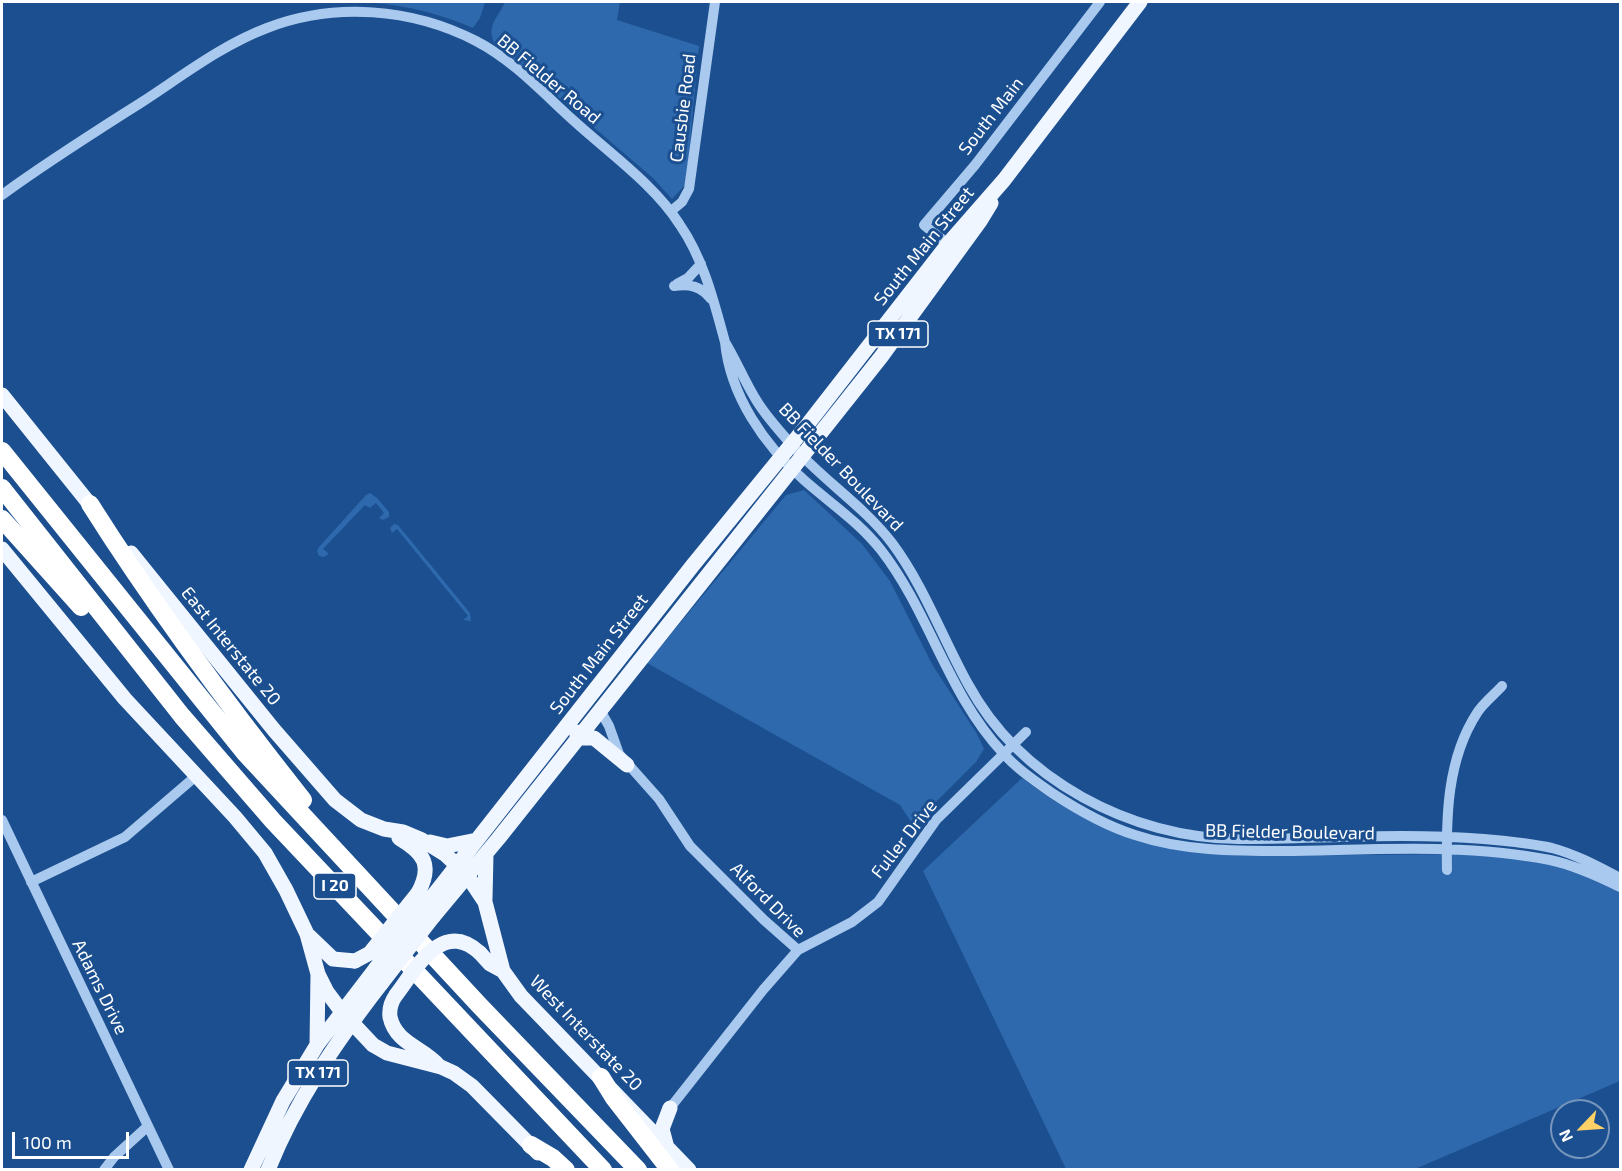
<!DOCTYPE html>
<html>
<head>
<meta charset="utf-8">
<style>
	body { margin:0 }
	#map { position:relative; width:1622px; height:1171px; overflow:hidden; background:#1b4f8f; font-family:"Exo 2",sans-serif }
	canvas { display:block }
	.frame { position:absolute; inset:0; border:3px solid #fff; pointer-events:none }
	.north { position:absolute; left:1550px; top:1099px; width:60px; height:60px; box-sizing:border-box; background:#1b4f8f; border:2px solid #7695bc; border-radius:50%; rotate:245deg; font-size:16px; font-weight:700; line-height:24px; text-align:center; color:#fff }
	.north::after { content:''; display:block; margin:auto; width:21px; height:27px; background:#ffd166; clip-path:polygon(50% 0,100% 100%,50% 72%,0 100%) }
	.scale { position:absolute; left:12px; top:1132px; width:117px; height:27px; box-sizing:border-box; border:3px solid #fff; border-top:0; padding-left:8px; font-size:18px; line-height:21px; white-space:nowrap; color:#fff; -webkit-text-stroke:4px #1b4f8f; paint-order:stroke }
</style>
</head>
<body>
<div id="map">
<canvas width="1622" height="1171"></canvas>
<div class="frame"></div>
<div class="north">N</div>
<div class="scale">100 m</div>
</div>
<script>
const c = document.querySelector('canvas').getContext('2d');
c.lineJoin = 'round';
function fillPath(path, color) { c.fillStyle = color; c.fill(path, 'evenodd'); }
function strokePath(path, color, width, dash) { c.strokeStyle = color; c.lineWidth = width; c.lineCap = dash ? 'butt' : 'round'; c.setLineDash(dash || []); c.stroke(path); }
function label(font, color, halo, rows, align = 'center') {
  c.font = font + ' "Exo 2",sans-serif'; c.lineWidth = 6; c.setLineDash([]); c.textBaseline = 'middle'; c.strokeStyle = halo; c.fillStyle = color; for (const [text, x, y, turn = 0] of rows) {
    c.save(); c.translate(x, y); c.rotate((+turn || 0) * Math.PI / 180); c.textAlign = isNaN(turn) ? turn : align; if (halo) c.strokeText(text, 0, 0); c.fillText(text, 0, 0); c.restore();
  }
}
const green = new Path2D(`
	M353,2H485L480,18L473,28C436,12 394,2 353,2Z
	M505,2H620L617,20L699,46L686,184L672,199L653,178L494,42C486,26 499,16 505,2Z
	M804,490L862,544L890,581L932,664L977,734L984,749L976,762L913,825L900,805L647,663L786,495Z
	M370,493L377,498L389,512V517L383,520L379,518L384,513L376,503L370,508L365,505L323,549L329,554L324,557L319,556L317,551L319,547L366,495Z
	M394,524L398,525L470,613L471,621L463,620L468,616L397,529L392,533L390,528Z
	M1022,778L1051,799L1082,816L1202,853L1247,856L1470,854L1532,860L1564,867L1609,886L1620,893V1081L1415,1169H1066L923,871Z`);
const minor = new Path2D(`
	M2,195C47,162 95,132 142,102C182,76 222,45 267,28C334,2 412,8 476,41C513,60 543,93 573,120C608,152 655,185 680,225C704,260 714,302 725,342
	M671,211L682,202L689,189L715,2
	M948,244L924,225L975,165L1100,2
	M677,284L688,278L701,264
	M674,286C690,284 701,286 711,299
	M600,710L609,726L619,754L659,799L690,846L764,920L798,950
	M2,820L169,1170
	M1447,870C1446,817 1447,759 1477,713C1483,703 1494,695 1502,686
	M1620,878C1599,867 1575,854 1552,848C1530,843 1507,841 1484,839C1402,832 1320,839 1238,839C1131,838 1020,780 968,684C942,637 924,586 892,543C863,505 821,479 790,443C778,429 764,414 755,398C744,380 736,360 725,342C730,395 764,445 804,480C830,503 859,522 881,550C930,613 947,693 1003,753C1017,769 1035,781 1052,793C1078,810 1106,826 1135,835C1183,851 1234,851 1284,851C1372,850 1463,843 1550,860C1574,865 1598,876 1620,887
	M31,882L125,837L196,776
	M670,1108L763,990L798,950L852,922L878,902L936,820L1026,732
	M104,1170L114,1157L148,1126`);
const major = new Path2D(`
	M2,395L96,512
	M2,549L125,699L235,817L265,853L286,890L307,934L318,974L327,992L342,1012L373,1045L387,1053L441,1067L454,1073L472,1086L538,1153
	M131,553L274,730L335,800L361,820L384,829L403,832L422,840L446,855L467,875L485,902L503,971L521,996L689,1170
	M577,732V738H594L627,765
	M399,838C424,853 433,865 418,893
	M430,842L447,846L477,840
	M485,899L486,854
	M429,901L693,565L804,429L948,244L1004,180L1140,2
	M433,917L498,839L881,357L980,221L991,203
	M309,936L333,959L355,961
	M480,953L490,964L503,971
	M396,995C391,1002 389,1009 390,1017C396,1044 423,1047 439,1066
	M317,1045L318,974
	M666,1144L662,1129L670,1108
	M251,1170L283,1101L317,1045L376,968
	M268,1170C295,1102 336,1042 381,984`);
const highway = new Path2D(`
	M2,451L245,753L480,1006L638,1170
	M2,488L182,716L273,821L603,1170
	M90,504C155,607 227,704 303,800
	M2,519L81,607
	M601,1077L614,1098L670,1170
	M531,1145L553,1158L566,1170`);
const majorBridge = new Path2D(`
	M355,961L370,953L418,893
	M376,968L429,901
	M381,984L433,917
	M396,995C416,969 442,918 480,953`);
const shields = [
	[898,334,60],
	[335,886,42],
	[318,1073,60]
];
const shieldNames = [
	["TX 171",898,334],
	["I 20",335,886],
	["TX 171",318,1073]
];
const streetNames = [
	["BB Fielder Road",549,79,40],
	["Causbie Road",683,108,-83],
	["South Main",991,116,-52],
	["South Main Street",924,246,-51],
	["BB Fielder Boulevard",841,467,46],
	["East Interstate 20",231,646,51],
	["South Main Street",599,654,-52],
	["BB Fielder Boulevard",1290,832,1],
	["Fuller Drive",904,839,-52],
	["Alford Drive",768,900,45],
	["Adams Drive",100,987,64],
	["West Interstate 20",586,1033,46]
];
fillPath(green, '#2e69ad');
strokePath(minor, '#a9c9ee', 10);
strokePath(major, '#f0f6ff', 15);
strokePath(highway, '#fff', 18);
strokePath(majorBridge, '#f0f6ff', 15);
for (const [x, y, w] of shields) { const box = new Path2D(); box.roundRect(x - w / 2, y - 13, w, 26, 4.5); c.fillStyle = '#1b4f8f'; c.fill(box); strokePath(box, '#fff', 1.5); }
label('bold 16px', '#fff', null, shieldNames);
label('18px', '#fff', '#1b4f8f', streetNames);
</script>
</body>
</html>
